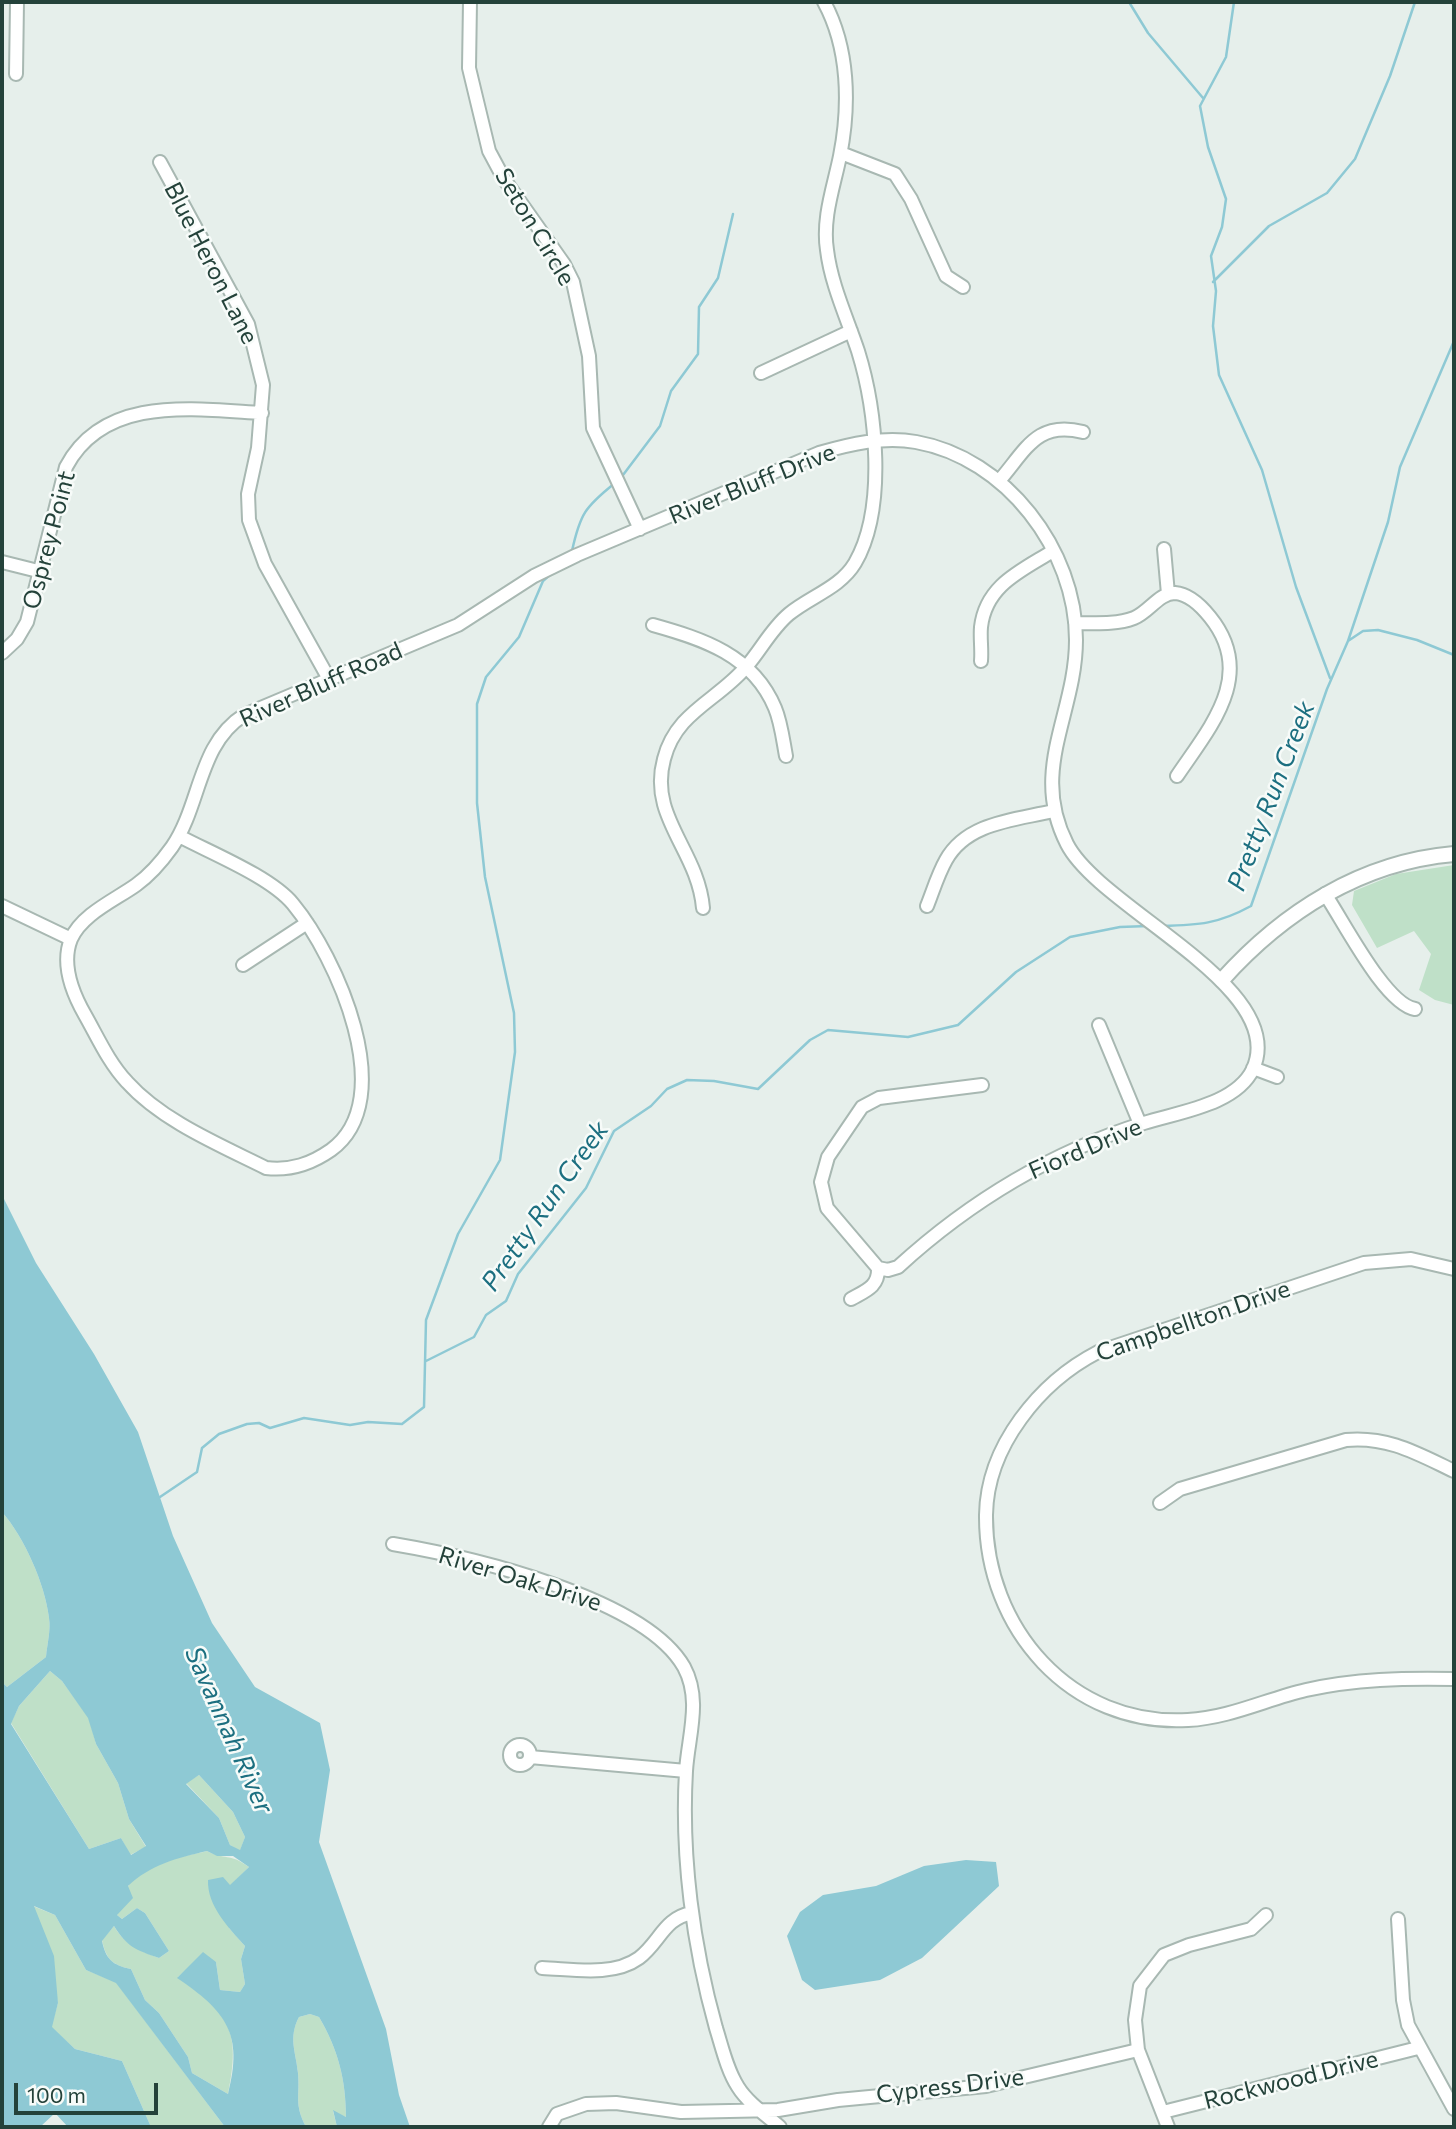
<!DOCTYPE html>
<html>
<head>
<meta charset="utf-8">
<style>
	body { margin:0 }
	#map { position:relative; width:1456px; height:2129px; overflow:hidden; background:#e6efeb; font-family:Commissioner,sans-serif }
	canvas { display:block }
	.frame { position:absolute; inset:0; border:4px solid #24423a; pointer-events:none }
	.scale { position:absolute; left:14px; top:2083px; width:144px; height:32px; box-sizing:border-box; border:4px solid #24423a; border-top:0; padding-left:9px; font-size:21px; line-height:24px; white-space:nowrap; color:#24423a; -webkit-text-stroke:5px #f7fbf9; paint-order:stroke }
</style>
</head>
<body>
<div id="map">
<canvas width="1456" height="2129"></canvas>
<div class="frame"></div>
<div class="scale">100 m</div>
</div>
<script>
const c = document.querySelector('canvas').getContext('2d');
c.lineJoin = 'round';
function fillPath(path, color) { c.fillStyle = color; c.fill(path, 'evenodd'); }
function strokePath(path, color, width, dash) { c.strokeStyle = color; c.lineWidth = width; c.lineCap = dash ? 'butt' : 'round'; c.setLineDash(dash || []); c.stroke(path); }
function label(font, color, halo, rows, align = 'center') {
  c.font = font + ' Commissioner,sans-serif'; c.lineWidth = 5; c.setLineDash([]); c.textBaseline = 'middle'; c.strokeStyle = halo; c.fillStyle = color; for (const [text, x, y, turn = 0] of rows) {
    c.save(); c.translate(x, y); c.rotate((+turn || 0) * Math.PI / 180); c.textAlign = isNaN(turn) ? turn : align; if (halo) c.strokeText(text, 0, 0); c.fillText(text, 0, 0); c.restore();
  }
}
const green = new Path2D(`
	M1454,865V1005L1435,1000L1419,990L1431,954L1414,931L1377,948L1352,905L1354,891L1396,874Z
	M2,1512C24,1537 45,1584 49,1618C51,1630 47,1645 46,1657L7,1687L2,1682Z
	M50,1671L62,1681L89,1718L96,1744L118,1783L129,1819L146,1847L130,1855L121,1838L89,1849L11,1723L19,1706Z
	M199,1775L233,1812L245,1837L240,1851L230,1845L219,1818L186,1783Z
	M207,1851C226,1861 228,1852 249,1867L230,1886L229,1928L245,1946L241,1959L245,1984L240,1992L220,1990L216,1962L199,1958L178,1977C230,2014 241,2031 228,2094L192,2073L188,2057L159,2013L145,2000L131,1969C112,1965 106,1959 102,1940L114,1926C125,1945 138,1950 159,1958L169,1951L145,1913L137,1908L122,1919L117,1915C120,1906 123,1896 127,1888C141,1863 182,1857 207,1851Z
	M33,1906L55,1915L86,1970L116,1982L225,2127H151L122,2061L75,2049L51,2027L58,2003Z
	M310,2014L319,2017C338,2049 346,2080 346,2117L333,2111L337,2127H306C294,2104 300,2096 298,2073C296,2052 288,2037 299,2017Z`);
const water = new Path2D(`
	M2,1195L36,1263L94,1354L138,1432L173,1536L212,1623L255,1687L320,1723L330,1770L319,1842L386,2029L399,2095L410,2127H337L333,2110L346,2117C346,2080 338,2049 319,2017L310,2014L299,2017C288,2038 296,2052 298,2073C300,2097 294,2104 306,2127H225L116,1983L86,1970L55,1915L34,1906L54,1956L58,2003L52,2027L75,2049L122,2061L151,2127H68L55,2113L40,2127H2V1682L7,1687L46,1657C47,1645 51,1630 49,1618C45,1584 24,1537 2,1512ZM50,1671L62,1681L88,1718L96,1744L118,1783L129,1819L146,1846L131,1855L121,1838L89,1849L11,1724L19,1706ZM199,1775L233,1812L245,1837L240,1850L230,1845L219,1818L186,1784ZM207,1851L217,1856H233L249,1867L230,1885L223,1877L208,1880C207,1906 229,1928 245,1946L241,1959L245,1984L240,1992L220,1990L216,1962L203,1952L177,1978C226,2011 244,2034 228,2094L192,2073L188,2057L159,2013L145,2000L131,1969C112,1965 106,1959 102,1941L114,1926C127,1947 136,1950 159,1958L169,1951L145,1913L137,1908L122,1919L117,1915L133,1898L128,1886C150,1865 177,1858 207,1851Z
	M966,1860L996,1862L999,1886L922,1958L880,1980L815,1990L802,1980L787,1936L800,1912L823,1895L876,1886L924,1866Z`);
const stream = new Path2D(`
	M1129,2L1148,33L1203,98
	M1234,2L1226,57L1200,106L1208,147L1226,199L1222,227L1211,256L1216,291L1213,326L1219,375L1262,470L1296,587L1330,678
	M1213,282L1269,226L1327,193L1355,159L1390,76L1415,2
	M620,479L660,426L671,391L698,354L699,307L718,278L733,214
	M572,551C580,514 585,507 615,483
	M1348,641L1388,522L1400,467L1454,341
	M1162,926C1199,925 1218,924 1251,906L1327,689L1348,641L1363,631L1378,630L1417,640L1454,655
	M426,1361L474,1337L486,1315L506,1301L518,1274L586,1188L614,1131L651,1106L667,1089L687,1080L714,1081L758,1089L810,1040L828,1030L908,1037L958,1025L1016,972L1070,937L1120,927L1148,926
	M160,1497L197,1472L202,1448L219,1434L247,1424L259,1423L270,1428L304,1418L350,1425L368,1422L402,1424L424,1407L426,1320L458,1234L500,1160L515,1052L514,1013L485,877L477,803V704L486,677L519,637L543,581L551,574`);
const minor = new Path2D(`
	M470,2L469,68L489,151L504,179L564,264L573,282L589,356L593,428L640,529
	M16,74L17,2
	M841,153L895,174L911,199L946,276L963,287
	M160,162L248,324L263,385L258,448L248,494L249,520L265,564L329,679
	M761,373L851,331
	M999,481C1026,450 1037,420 1083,432
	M1164,549L1168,594
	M2,562L38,571
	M1075,623C1094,623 1116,625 1134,618C1149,612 1159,593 1175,593C1189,594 1202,607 1210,617C1257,675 1210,727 1177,776
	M653,625C703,639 753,655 775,708C781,722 783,740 786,756
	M2,653L17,639L27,622L66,467C104,395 193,409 262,413
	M981,661C982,649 980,639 981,627C986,585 1021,571 1053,551
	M179,836C211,853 271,877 293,904C336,956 401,1099 331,1150C311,1164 291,1171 266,1168C220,1145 162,1121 127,1082C109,1063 98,1038 85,1015C73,994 61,964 71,939C82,914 115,900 136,885C150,875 162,861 172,847C201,805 198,744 244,715L458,625L534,576L577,555L819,453C850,444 884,436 916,442C1006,458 1076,550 1076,640C1076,714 1029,770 1067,844C1100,909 1290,987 1253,1069C1236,1105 1178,1112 1144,1123C1052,1152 969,1202 898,1267L888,1270L878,1268L827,1208L821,1182L828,1157L862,1107L879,1098L982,1085
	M1325,894C1344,922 1385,1004 1415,1009
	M2,906L71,939
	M927,906C933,891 938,874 946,860C967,822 1016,820 1053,811
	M703,908C698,850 648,817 664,759C676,712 717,701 746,667C761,650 771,629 789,614C811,596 840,588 855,563C887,508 876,409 858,351C847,318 831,284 827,250C822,218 834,186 840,156C850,105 849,48 824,2
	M243,965L307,923
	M1099,1025L1140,1124
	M1253,1068L1277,1077
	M1454,1269L1411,1259L1364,1263L1098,1352C1040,1382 987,1446 986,1515C985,1628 1071,1727 1188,1720C1229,1718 1267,1699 1306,1690C1355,1679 1404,1678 1454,1679
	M851,1299C865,1291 879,1287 878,1268
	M1160,1503L1180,1489L1346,1440C1388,1436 1418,1454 1454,1471
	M393,1544C470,1557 644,1597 684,1667C702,1700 688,1737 686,1771C681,1856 693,1946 716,2028C722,2047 727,2070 738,2087C748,2103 766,2115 780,2127
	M510 1755a10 10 0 1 1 20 0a10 10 0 1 1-20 0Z
	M530,1757L686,1771
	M1398,1919L1403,2000L1408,2025L1454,2109
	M542,1968C572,1969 613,1977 639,1958C660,1942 664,1918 692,1913
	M1163,2112L1418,2048
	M549,2127L557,2114L586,2104L616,2103L681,2112L778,2110L838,2100L986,2086L1138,2050
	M1168,2127L1138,2050L1135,2020L1140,1986L1164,1955L1189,1945L1251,1929L1266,1915`);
const tertiary = new Path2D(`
	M1222,980C1283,912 1361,862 1454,854`);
const streetNames = [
	["Seton Circle",535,227,59],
	["Blue Heron Lane",211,263,63],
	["River Bluff Drive",752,484,-22],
	["Osprey Point",49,540,-75],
	["River Bluff Road",321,685,-24],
	["Fiord Drive",1085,1149,-23],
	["Campbellton Drive",1193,1321,-19],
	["River Oak Drive",520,1579,17],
	["Rockwood Drive",1291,2080,-14],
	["Cypress Drive",950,2086,-7]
];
const waterNames = [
	["Pretty Run Creek",1271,796,-69],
	["Pretty Run Creek",545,1206,-55],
	["Savannah River",229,1730,66]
];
fillPath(green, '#bfe0c8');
fillPath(water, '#8ec9d4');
strokePath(stream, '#8ec9d4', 2.5);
strokePath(minor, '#a8b8b2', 16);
strokePath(tertiary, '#a8b8b2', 18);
strokePath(minor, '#fff', 12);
strokePath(tertiary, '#fff', 14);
label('24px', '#24423a', '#f7fbf9', streetNames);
label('italic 26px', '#1c6f80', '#f7fbf9', waterNames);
</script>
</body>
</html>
